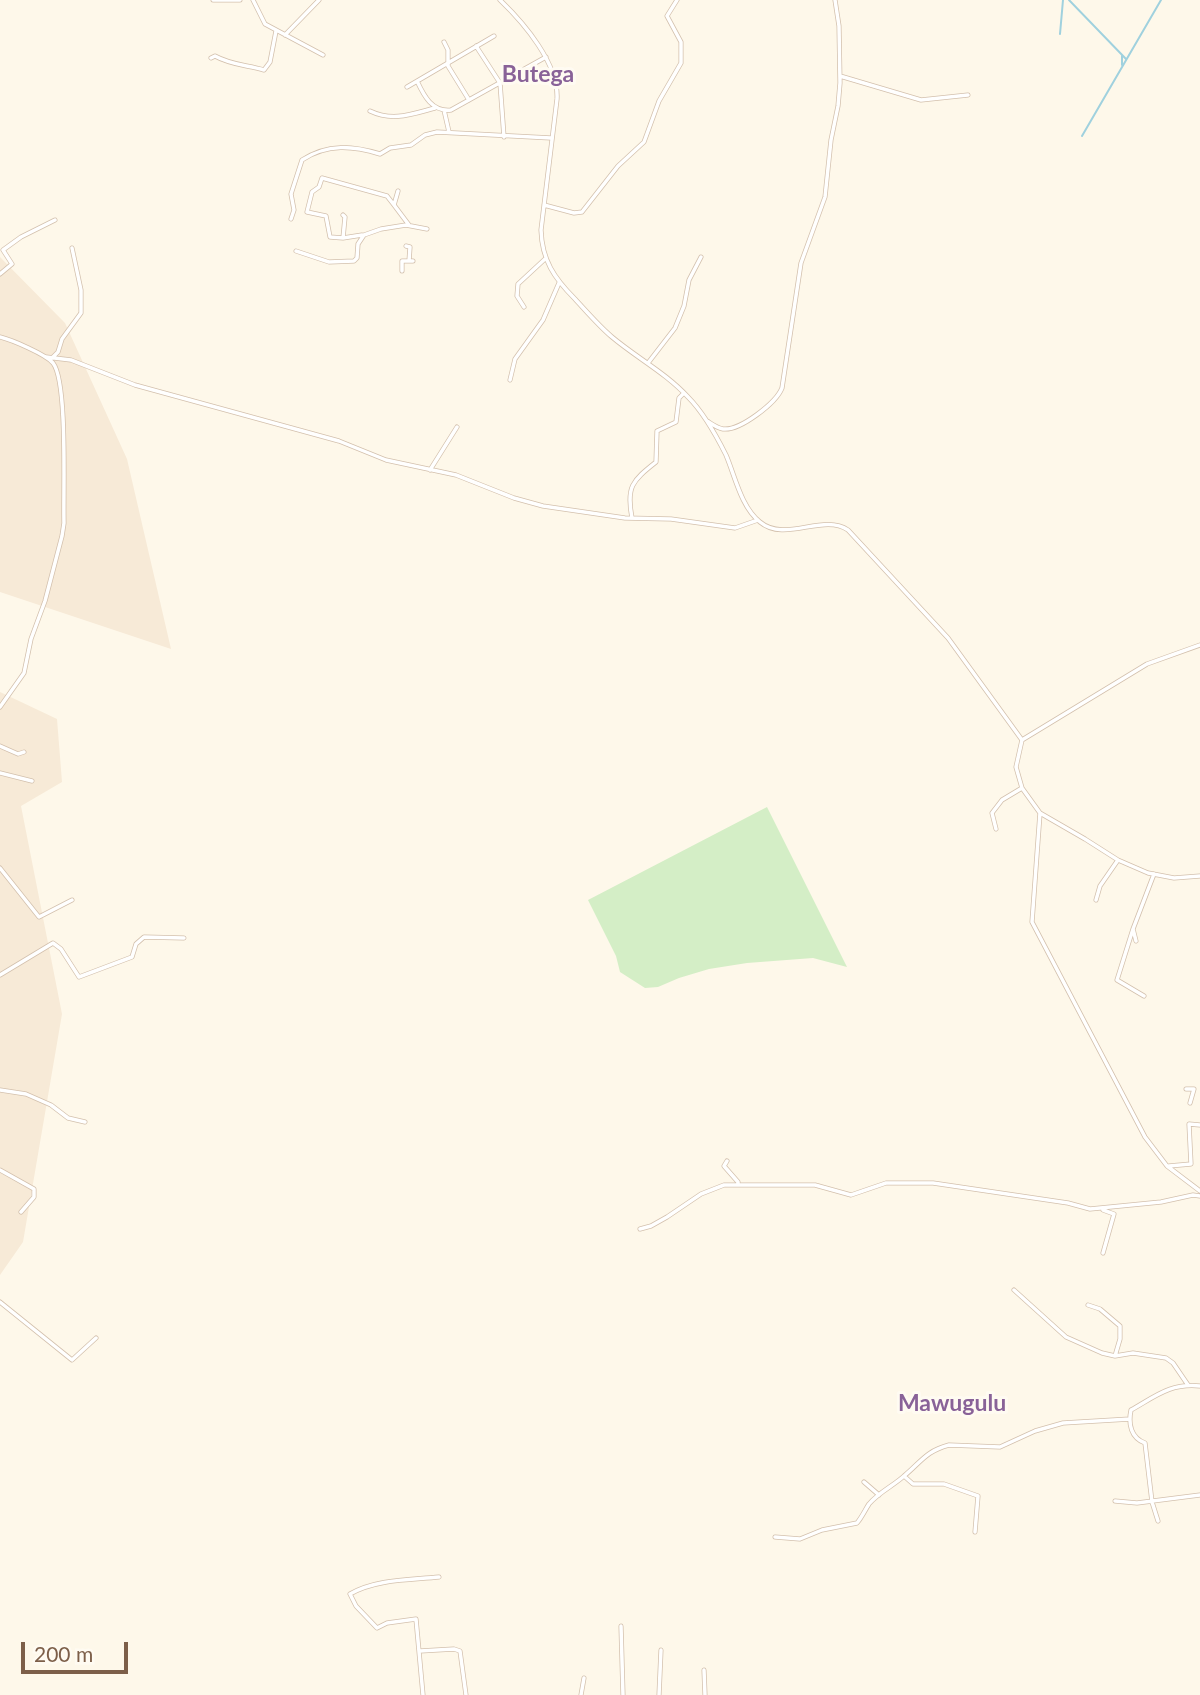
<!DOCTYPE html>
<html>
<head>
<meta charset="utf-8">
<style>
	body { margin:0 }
	#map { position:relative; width:1200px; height:1695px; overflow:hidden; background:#fef8ea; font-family:Lato,sans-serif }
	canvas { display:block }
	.scale { position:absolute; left:21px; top:1642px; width:107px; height:32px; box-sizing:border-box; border:4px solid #7d5f49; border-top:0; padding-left:9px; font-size:21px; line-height:24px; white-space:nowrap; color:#7d5f49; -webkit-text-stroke:5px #fffbf2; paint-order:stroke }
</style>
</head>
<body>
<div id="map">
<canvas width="1200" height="1695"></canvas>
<div class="scale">200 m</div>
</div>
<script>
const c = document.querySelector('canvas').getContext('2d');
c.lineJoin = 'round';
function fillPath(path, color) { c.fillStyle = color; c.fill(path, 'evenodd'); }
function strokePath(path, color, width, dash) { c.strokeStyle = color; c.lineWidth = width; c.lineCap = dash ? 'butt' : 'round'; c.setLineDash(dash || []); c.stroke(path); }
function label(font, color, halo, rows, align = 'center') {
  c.font = font + ' Lato,sans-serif'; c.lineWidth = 6; c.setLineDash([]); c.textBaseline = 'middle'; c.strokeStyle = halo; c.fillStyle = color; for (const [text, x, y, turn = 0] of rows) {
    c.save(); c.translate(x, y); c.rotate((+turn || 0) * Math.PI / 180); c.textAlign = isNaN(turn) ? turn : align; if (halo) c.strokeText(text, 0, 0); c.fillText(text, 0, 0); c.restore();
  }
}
const residential = new Path2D(`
	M0,257L65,323L127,459L171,649L0,592Z
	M0,692L57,719L62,782L21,806L62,1014L23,1242L0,1275Z`);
const green = new Path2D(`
	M767,807L847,967L813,958L747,963L709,969L679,978L658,987L645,988L620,972L616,956L588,900Z`);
const stream = new Path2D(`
	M1069,0L1126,59
	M1060,34L1063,0
	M1122,56V65
	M1082,136L1161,0`);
const minor = new Path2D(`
	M213,0H240
	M253,0L265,24L323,55
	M500,0C524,23 559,64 557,99L541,230C542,260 554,278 575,299C587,312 599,326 612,337C637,358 666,373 688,397C704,413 716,435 726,455C735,476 741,507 760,522C785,543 823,513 848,530L948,638L1022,740L1016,767L1022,788L1040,813L1032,922L1145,1137L1167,1166L1200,1191
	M285,35L319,0
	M444,42L448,50V66L469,100
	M476,46L500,83L504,137
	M211,58L215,56C231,65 247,65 264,70L270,62L276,31
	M840,76L921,100L968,95
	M417,81C424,96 432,112 451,110L546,57
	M407,87L494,36
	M444,110L449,132
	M370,111C393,122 412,114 435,108
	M398,191L394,205L409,225
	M544,205L574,213L582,212L618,166L644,142L659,101L681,63V42L667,16L677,0
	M343,215L345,217L343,238L362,235
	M291,219L294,210L291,194L302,160C328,143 353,146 380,154L390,148L411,145L425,135L437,132L551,138
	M343,238L330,237L326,216L307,212L312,192L319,187L322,178L387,196L394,205
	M406,246L410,247L409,261
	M296,251L329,262L354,261L357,258L358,244L364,235L381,229L406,225L427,229
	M402,271V261H413
	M0,274L12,264L3,250L21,237L55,220
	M524,307L517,296L518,284L545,259
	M0,337C12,340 45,354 53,363C68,382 63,494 64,523L62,536L45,601L31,639L24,673L0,707
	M46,357L71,360L135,385L339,441L386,460L456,475L514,498L543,506L625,518L671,519L735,528L758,520
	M52,358L58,352L62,339L81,313V290L72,248
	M648,363L675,328L684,306L689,280L701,257
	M510,380L515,359L543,320L559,283
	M707,421C712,424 717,428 723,429C740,431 776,403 782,388L801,263L825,197L831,140L838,106L840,83L839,26L835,0
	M430,470L457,427
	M632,518C626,487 632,481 656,462L657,431L676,422L679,398L684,393
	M1022,740L1147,664L1200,645
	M0,746L18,754L24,752
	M0,773L32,781
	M1040,813L1085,839L1118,860L1148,873L1174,878L1200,876
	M996,829L992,813L1002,800L1022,788
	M0,868L39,917L72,900
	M1096,900L1100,886L1118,860
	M1133,929L1117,980L1144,996
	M1136,941L1133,929L1154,874
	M0,975L53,943L61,949L79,977L132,957L136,944L144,937L184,938
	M1186,1089H1194L1190,1103
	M0,1090L26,1094L51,1105L68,1118L85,1122
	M727,1161L724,1166L738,1182V1185
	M1169,1166L1191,1164L1189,1124L1200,1125
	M0,1170L34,1189V1197L21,1212
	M1103,1210L1114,1214L1103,1253
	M640,1229L651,1226L667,1217L701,1194L724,1185H815L851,1195L886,1183H933L1068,1203L1090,1209L1161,1202L1193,1195L1200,1196
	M1014,1290L1066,1337L1102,1353L1115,1356L1133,1353L1166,1358L1173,1363L1188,1385
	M0,1302L72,1360L96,1338
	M1088,1305L1100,1309L1120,1326V1339L1115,1356
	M904,1476L913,1484H944L978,1496L975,1532
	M864,1482L879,1495
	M1115,1501L1137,1503L1200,1495
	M1158,1521L1152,1502L1145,1443C1131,1438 1128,1424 1131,1410C1156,1396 1170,1383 1200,1386
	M775,1537L800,1539L822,1530L857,1523C862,1517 865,1510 869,1504C879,1492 893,1486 904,1476C921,1462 926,1451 949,1445L1000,1447L1035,1431L1063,1423L1130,1419
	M621,1626L623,1695
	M420,1651L454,1649L460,1651L466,1695
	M704,1670L705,1695
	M423,1695L416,1619L387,1623L377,1628L356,1606L350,1594C376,1579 410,1580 439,1577
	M581,1695L584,1678
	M659,1695L661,1650`);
const quarterNames = [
	["Butega",538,75],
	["Mawugulu",952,1404]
];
fillPath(residential, '#f7ead7');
fillPath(green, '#d4eec6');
strokePath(stream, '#a0d1de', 2);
strokePath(minor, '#d3c0ad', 5);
strokePath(minor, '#fff', 3.5);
label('bold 23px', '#896298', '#fffbf2', quarterNames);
</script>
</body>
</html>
